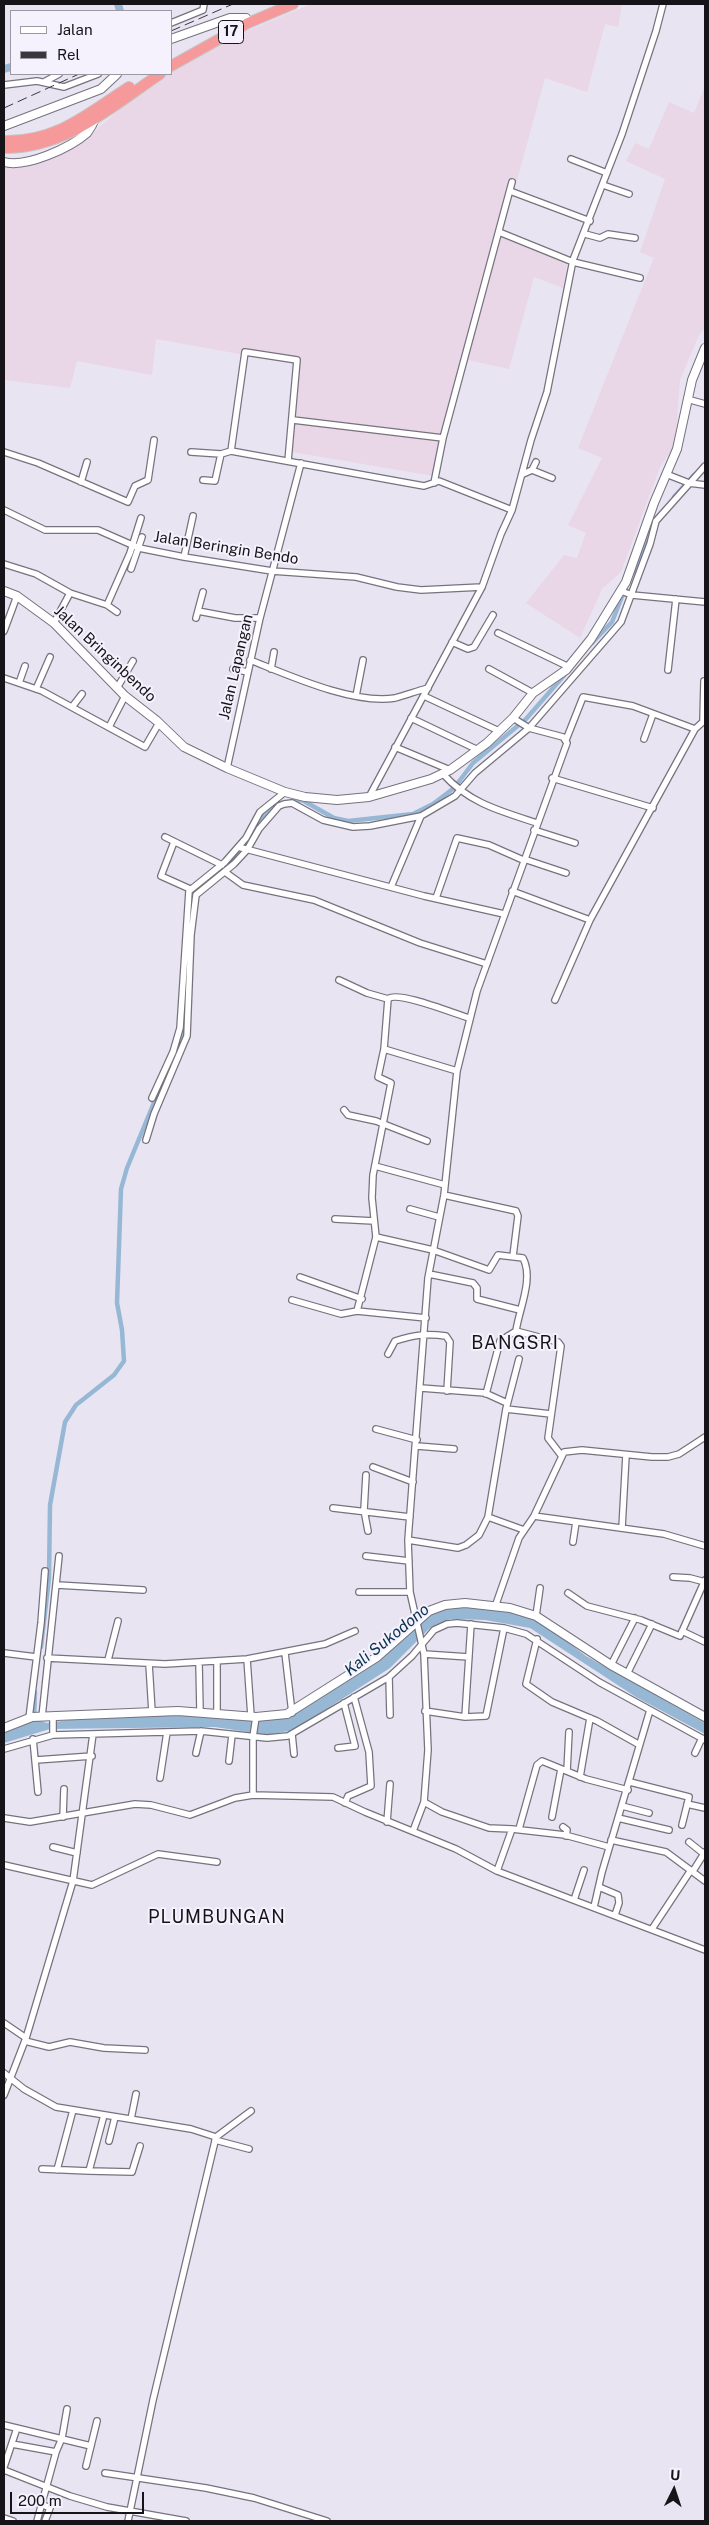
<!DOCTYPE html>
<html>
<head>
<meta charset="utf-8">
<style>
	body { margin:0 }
	#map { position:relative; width:709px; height:2525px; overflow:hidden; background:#e9e4f2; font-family:"Public Sans",sans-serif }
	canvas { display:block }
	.frame { position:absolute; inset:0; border:5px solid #161419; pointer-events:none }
	.legend { position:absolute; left:10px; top:10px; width:162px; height:65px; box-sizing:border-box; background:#f5f1fd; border:1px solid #9c99a2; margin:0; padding:6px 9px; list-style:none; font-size:15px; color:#161419 }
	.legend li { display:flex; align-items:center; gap:10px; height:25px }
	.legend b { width:25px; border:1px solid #9c99a2 }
	.north { position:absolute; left:649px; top:2465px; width:50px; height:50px; -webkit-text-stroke:4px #f5f1fd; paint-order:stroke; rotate:4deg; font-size:14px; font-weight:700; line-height:20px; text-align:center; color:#161419 }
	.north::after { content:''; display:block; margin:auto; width:18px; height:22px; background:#161419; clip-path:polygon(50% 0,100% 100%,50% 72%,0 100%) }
	.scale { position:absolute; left:10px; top:2492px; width:134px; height:22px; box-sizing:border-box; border:2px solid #161419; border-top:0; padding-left:6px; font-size:15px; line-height:18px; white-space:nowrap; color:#161419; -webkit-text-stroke:4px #f5f1fd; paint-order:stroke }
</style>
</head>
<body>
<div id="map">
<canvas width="709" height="2525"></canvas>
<div class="frame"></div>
<ul class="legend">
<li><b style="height:6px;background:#fff"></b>Jalan</li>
<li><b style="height:6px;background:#3a383e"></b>Rel</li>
</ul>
<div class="north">U</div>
<div class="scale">200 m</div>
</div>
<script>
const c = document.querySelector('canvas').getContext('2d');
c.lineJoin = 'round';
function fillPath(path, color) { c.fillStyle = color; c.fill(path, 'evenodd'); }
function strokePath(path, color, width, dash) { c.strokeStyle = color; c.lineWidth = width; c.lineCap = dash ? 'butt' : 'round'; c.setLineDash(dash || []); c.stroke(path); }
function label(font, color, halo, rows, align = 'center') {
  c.font = font + ' "Public Sans",sans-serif'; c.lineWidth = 4; c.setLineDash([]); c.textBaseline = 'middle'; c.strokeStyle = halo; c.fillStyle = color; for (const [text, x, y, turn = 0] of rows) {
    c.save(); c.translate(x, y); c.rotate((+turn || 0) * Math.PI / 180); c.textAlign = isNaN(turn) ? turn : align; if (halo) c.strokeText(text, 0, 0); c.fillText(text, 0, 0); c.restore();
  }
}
const industrial = new Path2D(`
	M311,4H622L618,27L605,24L587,92L545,78L503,231L568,259L563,288L534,277L509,369L468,360L434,476L286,451L295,364L156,339L152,375L77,361L70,388L4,380V163L63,150L95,131L146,86L166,74H171V71L212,46Z
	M705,86V328L699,335L680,380L675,445L660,467L621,572L602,589L580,638L526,603L564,555L577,558L586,533L568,525L602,458L578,448L654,258L640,252L665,179L626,161L635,143L649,149L669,102L694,113Z`);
const water = new Path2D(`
	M462,1605L510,1610L547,1626L586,1656L705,1723V1734L636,1697L530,1628L485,1620L450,1619L429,1629L390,1668L294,1730L267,1735L215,1727L50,1729L4,1743V1729L37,1720L47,1723L90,1717L193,1712L294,1715L383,1655L432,1611Z`);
const canal = new Path2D(`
	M674,497L694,475
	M633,573L651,530
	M592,643L612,622L625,589
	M288,802L302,800L334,818L348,821L413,814L433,804L454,788L473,763L526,719L567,672
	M255,826L261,818L278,804
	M223,867L231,861L238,851
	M190,902L192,893L197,887
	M186,997L187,970
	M41,1647L49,1578L50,1505L65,1422L76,1405L114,1375L124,1361L122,1330L117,1303L121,1189L127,1168L165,1076L177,1054L186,1020
	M34,1719L35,1692`);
const river = new Path2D(`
	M118,4L120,11
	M4,69L11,67`);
const street = new Path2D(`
	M171,23L203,10L204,4
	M44,82L59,74
	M4,85L37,81L64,87L98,74
	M571,159L607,173
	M603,185L629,194
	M510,191L590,221
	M499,232L573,262L640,278
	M585,234L600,238L608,234L635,238
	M687,399L705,404
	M293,420L443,438L512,182
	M231,451L245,352L297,360L288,461
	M4,452L38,463L128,502L135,486L148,480L154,440
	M191,452L221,454
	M532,470L552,478
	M523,474L532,470L536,462
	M666,474L689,483L705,485
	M203,480L215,481L221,454L231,451L424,486L439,481L512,510
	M81,482L87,462
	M434,483L443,438
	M4,510L45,530H98L139,548L184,557L272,571L356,577L397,587L421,590L482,587
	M184,557L193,516
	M4,564L36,574L70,593L107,605L117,612
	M131,569L142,537
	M621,591L632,595L705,602
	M107,605L130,553L141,518
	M198,611L235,618H260
	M196,618L203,592
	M54,623L70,593
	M4,631L17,596
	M498,633L569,667
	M452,642L468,649L474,647L493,615
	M250,660C288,675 354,705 395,698C406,695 417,691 428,688
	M233,669L248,672
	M271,669L274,652
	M489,669L533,693
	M668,670L676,599
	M4,678L42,691L145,747L159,723
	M19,683L25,666
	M117,688L133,661
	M36,689L50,657
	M356,696L363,660
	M424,696L499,731
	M72,707L82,694
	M411,718L478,750
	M703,720L704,681
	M109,727L125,696
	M644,739L653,714
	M566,740L583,697L633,706L695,729
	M395,747L450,770
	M227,768L260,618L301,463
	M443,774C469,803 500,811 537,823
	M552,778L653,808
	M369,797L482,587L501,534L512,510L531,440L547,392L573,260L622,134L656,31L663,4
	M534,830L575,843
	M165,837L222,865
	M174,842L161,876L190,889
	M238,847L424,896L504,914
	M524,859L566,873
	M225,872L243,885L314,900L420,943L487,964
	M391,887L421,816
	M512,891L590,920
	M436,898L457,838L489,845L523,860
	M339,980L367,993L388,999C397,990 455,1014 469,1018
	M388,999L384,1049L378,1077L391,1083L373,1175L372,1198L376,1237L357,1311L426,1318
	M555,1000L590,920L695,729L705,720
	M384,1049L457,1071
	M152,1098L173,1052L180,1028L189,891L225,862L246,838L260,812L285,792
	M344,1110L348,1115L376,1121L427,1141
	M146,1140L154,1114L187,1036L191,935L196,895L234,864L247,850L259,829L279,806L284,804L292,803L323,820L353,827L370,826L421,816L455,796L475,773L529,728L621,622L650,544L656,521L705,466
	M375,1166L445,1185
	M444,1195L516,1211L518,1216L513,1256
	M410,1209L439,1217
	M335,1219L374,1221
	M376,1237L433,1250L489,1270L498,1255L523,1258C534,1279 519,1309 516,1331L558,1342L561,1346L548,1438L561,1455
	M429,1274L473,1283L477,1288V1299L520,1310
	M300,1277L362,1299
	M292,1300L341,1314L357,1311
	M388,1354L395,1341C414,1335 427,1333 446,1336L450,1342L447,1391
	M421,1388L485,1393L507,1403
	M486,1394L500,1341L516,1331
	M506,1409L551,1414
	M376,1429L417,1440
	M417,1446L454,1449
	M373,1467L413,1482
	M366,1475L364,1510L368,1531
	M333,1508L410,1517
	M534,1516L664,1534L705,1546
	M488,1517L524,1530
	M622,1528L626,1455
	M408,1540L458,1548L466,1545L479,1535L488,1517L506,1409L519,1359
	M573,1542L576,1522
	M366,1556L409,1561
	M673,1577L690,1578L705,1582
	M57,1585L143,1590
	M359,1592H410
	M568,1593L587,1606L641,1620L680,1636L705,1580
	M495,1607L519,1538L534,1516L564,1452L582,1450L652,1457H668L679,1454L705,1437
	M536,1616L540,1588
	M682,1631L705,1642
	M537,1639L526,1684L552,1702L597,1721L638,1744
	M4,1653L36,1657
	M285,1653L292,1713
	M424,1654L469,1657
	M47,1658L165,1664L247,1659L325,1644L355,1631
	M247,1659L251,1716
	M108,1660L118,1621
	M217,1662V1713
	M199,1663L200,1711
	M149,1664L152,1712
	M611,1665L635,1618
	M627,1674L652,1624
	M389,1677L390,1715
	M425,1711L465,1717L486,1716L504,1628
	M42,1717L59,1556
	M465,1717L471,1624
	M29,1718L41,1623L45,1571
	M292,1734L294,1754
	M53,1735V1717
	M33,1739L38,1792
	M338,1748L355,1746L344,1703
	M4,1749L53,1735L201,1731L267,1738L288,1736L389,1677L412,1656L434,1630L447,1624L457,1623L504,1628L526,1634L599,1682L705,1740
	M196,1753L201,1731
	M695,1753L702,1738
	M36,1760L92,1756
	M229,1761L232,1735
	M567,1771L569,1732
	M580,1777L590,1718
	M160,1778L167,1732
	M630,1782L689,1797L682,1825
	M253,1795V1737L256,1717
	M424,1802L442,1812L489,1828L512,1829L565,1835L609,1847
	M345,1803L348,1796L371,1786L369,1752L354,1697
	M687,1804L705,1808
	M622,1806L649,1813
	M63,1817L64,1789
	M552,1817L561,1769
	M4,1818L30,1822L135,1804L151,1805L190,1815L235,1798L253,1795L333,1797L365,1812L456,1849L497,1871L705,1950
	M618,1818L669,1830
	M387,1822L390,1784
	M563,1827L567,1830L566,1836
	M519,1829L537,1765L542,1761L586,1779L628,1790
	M413,1831L424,1802L428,1750L424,1654L410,1592L408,1540L428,1278L444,1195L457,1071L477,991L567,743L563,737L529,728L513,718
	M611,1840L666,1852L705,1881
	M689,1842L704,1854
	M53,1847L77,1853
	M4,1865L92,1885L158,1854L217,1862
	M497,1871L512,1829
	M693,1871L705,1852
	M599,1887L618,1895L619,1903L615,1915
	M574,1900L584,1870
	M594,1907L602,1872L650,1710
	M652,1929L691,1870
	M4,2023L26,2038
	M25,2041L49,2047L70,2042L104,2048L145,2050
	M4,2073L24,2089L56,2107L191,2129L216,2137L251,2111
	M4,2095L26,2038L73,1881L93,1734
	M104,2115L89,2171L132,2172L140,2146
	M131,2119L136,2094
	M215,2140L249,2149
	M109,2141L115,2117
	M42,2169L89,2171
	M57,2170L73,2110
	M4,2425L91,2446
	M12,2444L56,2452
	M86,2466L97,2421
	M4,2467L17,2428
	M4,2470L70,2496L107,2507L186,2521
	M105,2473L206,2488L254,2498L327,2521
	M41,2504L50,2508L45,2521
	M4,2518L13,2521
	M37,2521L56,2452L62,2438L67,2409
	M128,2521L153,2400L216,2137`);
const secondary = new Path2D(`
	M171,39L230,18H246
	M4,126L101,89L117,74
	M4,162C26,168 70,148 87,133C90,129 93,124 95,119
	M4,591L17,596L54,623L125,696L157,721L184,747L227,768L285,792L305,797L337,800L369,797L431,779L450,770L487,743L513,718L533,693L566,670L591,639L626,582L654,503L677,449L692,380L705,348
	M4,1728L32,1717L178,1711L256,1717L287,1714L377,1657L429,1611L445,1605L465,1603L510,1608L536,1616L611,1665L705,1717`);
const highway = new Path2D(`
	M171,66L248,23L293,4
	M4,141C57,142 87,114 129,87
	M4,148C67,148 111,107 160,74`);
const rail = new Path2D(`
	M171,31L233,4
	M4,108L79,74`);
const shields = [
	[231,32,25]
];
const shieldNames = [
	["17",231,32]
];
const streetNames = [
	["Jalan Beringin Bendo",226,548,9],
	["Jalan Bringinbendo",105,654,43],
	["Jalan Lapangan",236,667,-77]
];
const waterNames = [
	["Kali Sukodono",387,1640,-39]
];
const quarterNames = [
	["BANGSRI",515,1343],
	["PLUMBUNGAN",217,1917]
];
fillPath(industrial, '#e9d6e6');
fillPath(water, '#97b8d5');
strokePath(canal, '#97b8d5', 4.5);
strokePath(river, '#97b8d5', 8);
strokePath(street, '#76727e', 8);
strokePath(secondary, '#76727e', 10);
strokePath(highway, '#c7c7c8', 12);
strokePath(street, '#fff', 5.5);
strokePath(secondary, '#fff', 8);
strokePath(highway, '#f5999a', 10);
strokePath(rail, '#3a383e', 1, [10, 5]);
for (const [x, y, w] of shields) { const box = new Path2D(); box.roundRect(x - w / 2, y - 11.5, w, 23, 4); c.fillStyle = '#f5f1fd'; c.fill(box); strokePath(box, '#161419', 1); }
label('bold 14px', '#161419', null, shieldNames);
label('15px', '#161419', '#f5f1fd', streetNames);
label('italic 16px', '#09324f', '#f5f1fd', waterNames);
c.letterSpacing = '1px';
label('18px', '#161419', '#f5f1fd', quarterNames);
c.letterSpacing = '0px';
</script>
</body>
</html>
